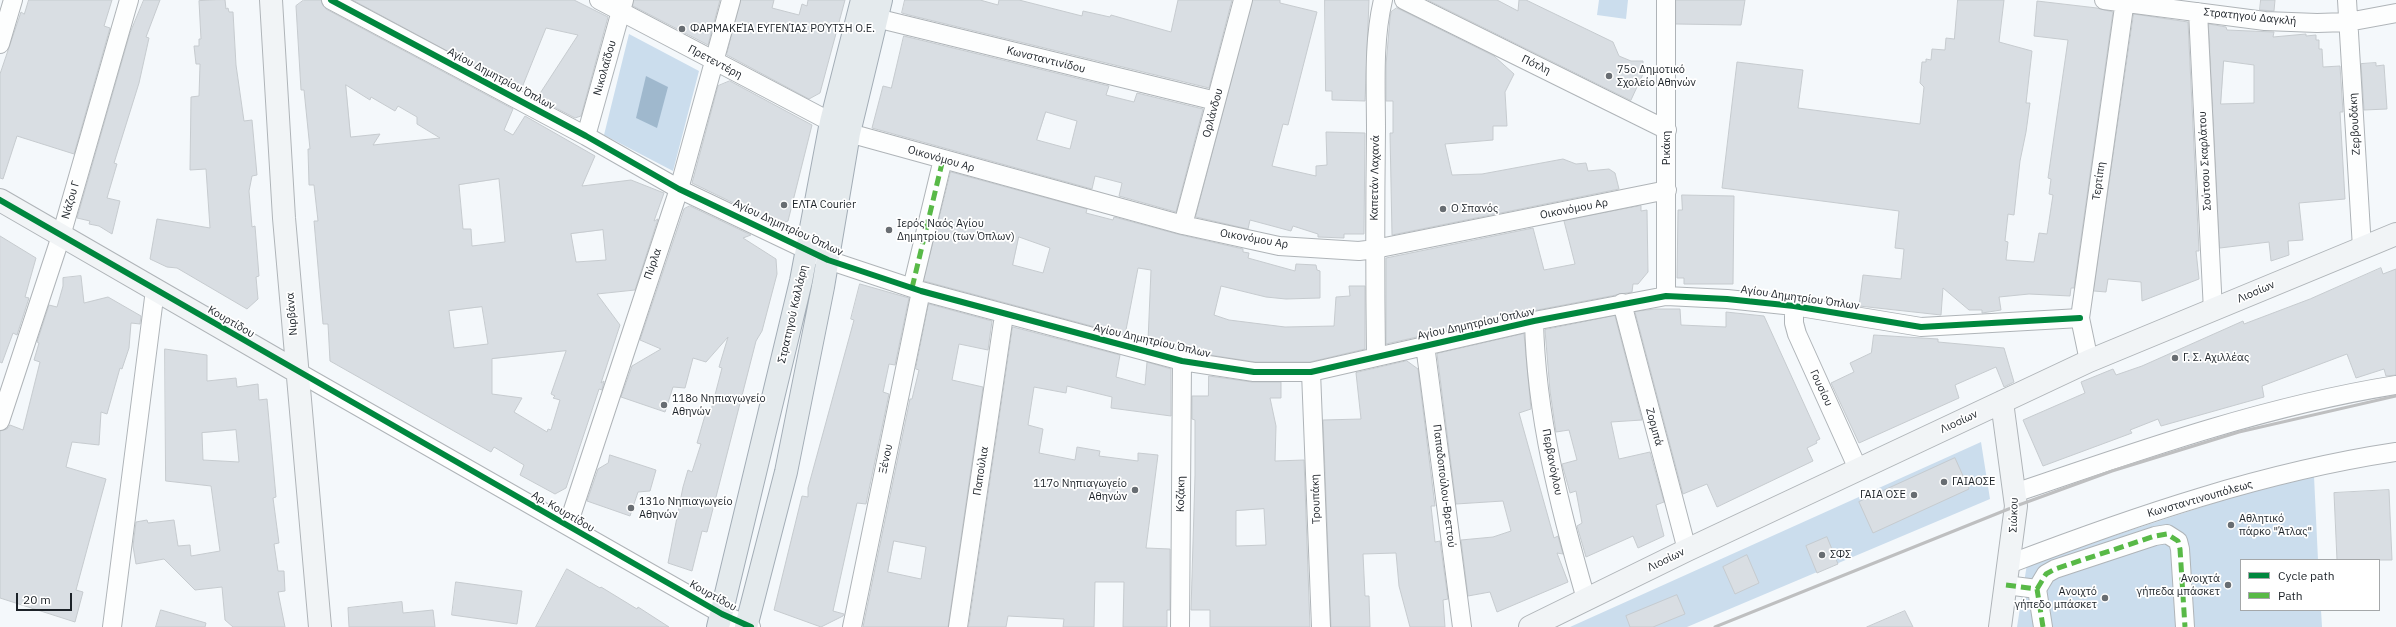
<!DOCTYPE html>
<html>
<head>
<meta charset="utf-8">
<style>
	body { margin:0 }
	#map { position:relative; width:2396px; height:627px; overflow:hidden; background:#f4f8fb; font-family:"IBM Plex Sans",sans-serif }
	canvas { display:block }
	.legend { position:absolute; left:2240px; top:559px; width:140px; height:52px; box-sizing:border-box; background:#fff; border:1px solid #a4a7a9; margin:0; padding:5px 7px; list-style:none; font-size:12px; color:#1c2228 }
	.legend li { display:flex; align-items:center; gap:8px; height:20px }
	.legend b { width:20px; border:1px solid #a4a7a9 }
	.scale { position:absolute; left:16px; top:593px; width:56px; height:18px; box-sizing:border-box; border:2px solid #1c2228; border-top:0; padding-left:5px; font-size:12px; line-height:14px; white-space:nowrap; color:#1c2228; -webkit-text-stroke:3px #fff; paint-order:stroke }
</style>
</head>
<body>
<div id="map">
<canvas width="2396" height="627"></canvas>
<ul class="legend">
<li><b style="height:5px;background:#00873e"></b>Cycle path</li>
<li><b style="height:5px;background:#58b947"></b>Path</li>
</ul>
<div class="scale">20 m</div>
</div>
<script>
const c = document.querySelector('canvas').getContext('2d');
c.lineJoin = 'round';
function fillPath(path, color) { c.fillStyle = color; c.fill(path, 'evenodd'); }
function strokePath(path, color, width, dash) { c.strokeStyle = color; c.lineWidth = width; c.lineCap = dash ? 'butt' : 'round'; c.setLineDash(dash || []); c.stroke(path); }
function label(font, color, halo, rows, align = 'center') {
  c.font = font + ' "IBM Plex Sans",sans-serif'; c.lineWidth = 3.5; c.setLineDash([]); c.textBaseline = 'middle'; c.strokeStyle = halo; c.fillStyle = color; for (const [text, x, y, turn = 0] of rows) {
    c.save(); c.translate(x, y); c.rotate((+turn || 0) * Math.PI / 180); c.textAlign = isNaN(turn) ? turn : align; if (halo) c.strokeText(text, 0, 0); c.fillText(text, 0, 0); c.restore();
  }
}
const green = new Path2D(`
	M1599,0H1628L1626,19L1597,15Z
	M629,34L699,71L673,171L604,135Z
	M1981,442L1990,499L1687,627H1570Z
	M2314,476L2318,560H2241V610H2321L2322,627H2017L2027,564L2251,491Z`);
const water = new Path2D(`
	M646,76L668,87L657,128L636,118Z`);
const building = new Path2D(`
	M29,0H112L104,26L110,28L74,154L17,136L3,179L0,178V74L21,12L24,14Z
	M144,0H160L146,37L149,38L139,83L114,163L117,164L107,198L120,201L112,234L99,226L89,224L90,221L77,218L130,33Z
	M225,0L226,9L228,8L229,12H233L236,65L244,121L252,120L257,175L252,176L249,191L252,227L255,226L259,276L256,277L258,299L247,309L177,268L167,267L150,259L157,219L210,228L206,169L190,170L191,97L199,96L200,64H196L194,46H199V39H201L199,1Z
	M304,0H321L326,9L513,109L504,130L513,135L525,116L595,156L582,186L631,180L664,193L654,221L658,219L635,290L597,294L620,325L601,383L604,381L602,390L599,389L566,488L555,494L520,475L524,465L494,447L491,452L330,361L328,324H323L314,221H318L314,185H309L308,149H310L304,90H301L296,6ZM346,85L370,100L371,97L395,111L398,106L417,117V124L440,138L373,145L380,134L351,137ZM499,179L505,242L472,246L471,229H463L459,185ZM603,230L606,260L576,262L571,234ZM482,307L488,344L454,348L449,311ZM566,351L551,394L555,396L553,398L560,400L551,430L548,429L547,432L514,412L522,398L492,394V359Z
	M353,0H574L608,17L581,116L575,118L537,98L578,35L546,28L521,90Z
	M634,0H720L708,45L633,6Z
	M741,0H774L772,8L799,15L802,4L807,6L808,0H845L820,93L809,99L727,55Z
	M905,0H980L998,5L999,0H1019L1082,16L1083,11L1110,17L1111,15L1171,32L1178,0H1232L1209,88L909,15L902,13Z
	M1253,0H1280V3L1317,12L1288,125L1283,124L1272,166L1316,176V166L1327,165L1326,132L1365,133L1364,234H1344V238L1318,237V234L1293,226L1291,231L1250,220L1248,229L1196,217Z
	M1325,0H1369L1365,101L1332,100V91H1326Z
	M1428,0H1497L1518,11L1519,0H1526L1613,42L1619,56L1631,61H1643V74L1631,100Z
	M1676,0H1745L1741,25L1676,24Z
	M1958,0H2004L1999,42L2032,51L2026,103H2030L2026,132L2020,161L2014,215L2008,214L2005,241L2008,242L2006,260L2034,262L2039,233L2047,234L2053,195L2049,194L2051,179L2048,178L2068,40L2034,36L2037,1L2097,8L2113,12L2074,288H2071L2070,296L2029,294L1999,297L2001,310L1982,313V310H1969L1943,288L1941,315L1859,306L1863,275L1901,279L1904,249L1895,248L1899,211L1722,188L1737,62L1803,70L1798,108L1920,124L1924,87L1920,83L1922,62H1926V59L1931,60L1932,49L1945,50L1946,38L1954,39Z
	M2261,0H2275L2274,11L2260,10Z
	M1397,8L1494,56L1514,74L1505,92L1507,126H1493V140L1445,144L1452,175L1482,174L1563,159L1576,164L1586,163L1588,171L1609,169L1615,173L1619,189L1392,235L1390,133H1393V101H1386V65L1390,18L1391,12Z
	M2134,14L2188,22L2199,251H2196L2199,279L2142,301L2141,282L2108,279L2106,292L2094,291Z
	M2209,24L2226,27L2227,30L2274,32L2273,37L2306,34V36L2316,35V40H2319V49H2322L2323,67L2340,66L2343,112H2340L2345,199L2299,203L2303,240L2288,241L2289,255L2271,261L2269,242L2220,248ZM2224,61L2254,65V103L2221,104Z
	M904,36L1109,86L1106,95L1134,102L1137,93L1203,109L1176,212L1119,196L1122,183L1095,176L1092,189L872,128L883,86L891,88ZM1046,112L1077,121L1070,149L1037,140Z
	M2376,63V66L2384,65L2387,109L2364,110L2361,64Z
	M730,81L812,125L788,221L779,225L692,183L718,86Z
	M951,172L1087,209L1086,213L1113,220L1114,217L1181,235L1243,249V252L1249,253L1248,258L1295,271L1296,264L1316,265L1317,270L1320,271V298L1286,299L1266,297L1221,286L1214,315L1229,320L1285,327L1334,326L1336,297L1350,296L1349,286H1365V349L1310,362H1255L1184,351L1148,341L1151,270L1138,268L1125,335L924,281ZM1019,237L1050,248L1043,273L1013,265Z
	M1682,195L1734,196L1733,284H1684V278H1677L1678,210H1682Z
	M690,206L751,235L743,238L776,259L777,274L762,331L756,341L707,532L702,531L692,571L668,563L683,487L688,470L692,472L701,444L697,443L706,412L710,414L722,368L719,367L728,337L706,362L693,358L685,388L673,387L665,412L621,397L632,366L661,349L640,340L684,209Z
	M1641,206V211L1647,210L1648,272L1638,284H1633L1632,292L1532,311L1386,344V258L1533,228L1544,270L1575,264L1564,221Z
	M0,236L36,258L25,297L29,298L17,335L13,333L2,363L0,362Z
	M2381,268L2383,274L2396,269V375L2386,376L2384,369L2356,378L2347,354L2262,386L2264,397L2161,426L2158,419L2130,430L2132,433L2043,466L2023,420L2085,393L2081,382L2113,369L2116,375L2142,366L2243,321L2244,324L2310,299Z
	M81,276L84,303L108,297L141,316L140,324L131,323L129,348L122,369L120,368L107,414L101,412L99,445L72,442L66,467L106,479L76,590L83,592L75,622L0,598V431L7,429L10,425L23,430L40,362L34,360L39,343L37,342L49,305L57,307L63,286V278Z
	M860,284L909,298L895,365L889,364L883,392L889,394L866,504L857,503L833,611L844,614L843,616L821,627L774,610L802,496L808,497V488L854,320L851,319Z
	M929,304L992,321L988,350L959,344L952,380L983,387L948,627H863L910,399H912L919,370L916,369ZM894,541L926,547L921,579L888,572Z
	M1655,309H1680L1681,325L1726,327V312L1764,316L1820,439L1816,441L1817,443L1807,448L1813,461L1717,507L1707,484L1683,494L1635,312Z
	M1615,316L1642,420L1611,422L1619,459L1650,452L1664,502L1656,505L1664,536L1638,548L1633,536L1586,557L1577,526L1582,523L1576,491L1570,493L1562,464L1577,460L1569,430L1556,432L1550,391L1545,330Z
	M1013,327L1120,355L1116,377L1145,385L1147,362L1171,369V416L1111,408L1112,397L1067,386L1066,393L1034,387L1028,425L1043,429L1039,453L1075,460L1077,447L1100,451L1099,456L1138,461V453L1158,455L1146,548L1170,549V610H1167V627H1123L1124,582H1095L1094,627H1063L1064,619L1008,616L1006,627H969Z
	M1524,334L1531,409L1519,413L1554,538L1558,536L1563,554L1557,553L1568,582L1497,612L1490,592L1468,596L1461,540L1493,537L1511,531L1503,501L1456,504L1437,354Z
	M1874,335L1938,339V342L2004,348L2014,382L2004,387L1996,367L1955,385L1959,398L1859,443L1831,383L1854,372L1850,363L1871,353Z
	M165,349L207,355V381L236,378L237,387L258,384L259,400L267,399L276,497L273,498L279,543L274,544L278,571H284L285,591L278,592L285,627H233L225,620L222,587L195,590L164,559L136,564L133,546L136,522L147,520L148,523L174,520L178,546L190,545L191,556L220,551L211,486L166,481ZM236,430L239,462L203,460L202,433Z
	M1407,361L1418,369L1435,506H1431L1435,542L1440,541L1448,599L1443,600L1445,627H1410L1399,586L1396,553L1363,554L1365,596H1369L1370,627H1331L1323,420L1361,419L1356,373Z
	M1209,376L1252,382H1281V398H1270L1276,426L1275,461L1304,460L1310,627H1210V610H1191L1195,475V420L1192,419V396H1208ZM1264,509L1266,545L1236,546V511Z
	M610,455L656,470L650,491L638,492L630,516L587,501L598,469L608,463Z
	M1955,458L1969,489L1873,533L1859,502Z
	M2389,490L2392,560H2337L2334,493Z
	M1827,537L1838,564L1817,573L1806,546Z
	M1747,555L1759,583L1735,594L1723,567Z
	M567,569L600,588L601,587L637,609L638,607L669,627H536Z
	M456,582L522,591L517,624L452,615Z
	M1677,595L1685,614L1653,627H1630L1626,616Z
	M402,602L403,613L433,610L435,627H349L348,608Z
	M161,610L206,623L205,627H156Z
	M1905,611L1913,627H1867Z`);
const street = new Path2D(`
	M331,0L586,136L679,189L828,260L921,291L1182,361L1254,372H1311L1534,321L1666,296L1727,299L1794,306L1921,327L2080,318
	M599,0L831,122
	M1404,0L1667,130
	M1666,0V296
	M2104,0L2265,21L2317,23L2348,22L2396,13
	M2347,0L2362,248
	M2198,12L2213,311
	M876,18L1216,101
	M0,44L13,0
	M849,133L1183,225L1279,246L1359,251L1375,249L1667,190
	M586,136L624,0
	M1183,225L1243,0
	M912,288L943,159
	M1622,303L1687,550
	M1794,306V323L1797,334L1858,469
	M1534,321C1536,416 1560,509 1586,599
	M1425,345L1462,627
	M1376,356C1375,281 1375,206 1376,130C1376,87 1373,42 1383,0
	M2089,361L2080,318L2125,0
	M296,371L722,614L751,627
	M1311,372L1321,627
	M0,421L61,236L129,0
	M2015,493C2140,450 2265,406 2396,385
	M568,525L679,189L731,0
	M2009,564C2135,516 2263,472 2396,452
	M2006,585L2037,589L2043,627
	M2037,589L2046,574L2055,569L2155,536L2167,534L2178,541L2180,549L2185,627
	M112,627L155,290
	M852,627L921,291
	M958,627L1004,315
	M1180,627L1182,361`);
const secondary = new Path2D(`
	M271,0L284,218L320,627
	M0,200L296,371
	M1530,627L1687,550L2089,361L2396,234
	M2000,627L2016,506L2002,402`);
const primary = new Path2D(`
	M718,627L801,281L831,122L862,0
	M746,627L786,472L823,287L849,133L881,0`);
const rail = new Path2D(`
	M1715,627L2016,506L2112,471L2239,432L2396,396`);
const quiet = new Path2D(`
	M912,288L943,159
	M2006,585L2037,589L2043,627
	M2037,589L2046,574L2055,569L2155,536L2167,534L2178,541L2180,549L2185,627`);
const cycleway = new Path2D(`
	M331,0L586,136L679,189L828,260L921,291L1182,361L1254,372H1311L1534,321L1666,296L1727,299L1794,306L1921,327L2080,318
	M0,200L722,614L751,627`);
const markers = [
	[682,29,4,"#686d72"],
	[1609,76,4,"#686d72"],
	[784,205,4,"#686d72"],
	[1443,209,4,"#686d72"],
	[889,230,4,"#686d72"],
	[2175,358,4,"#686d72"],
	[664,405,4,"#686d72"],
	[1944,482,4,"#686d72"],
	[1135,490,4,"#686d72"],
	[1914,495,4,"#686d72"],
	[631,508,4,"#686d72"],
	[2231,525,4,"#686d72"],
	[1822,555,4,"#686d72"],
	[2228,585,4,"#686d72"],
	[2105,598,4,"#686d72"]
];
const streetNames = [
	["Στρατηγού Δαγκλή",2250,17,6],
	["Κωνσταντινίδου",1046,60,14],
	["Πρετεντέρη",715,62,28],
	["Πότλη",1536,65,26],
	["Νικολαΐδου",605,68,-74],
	["Αγίου Δημητρίου Όπλων",501,79,28],
	["Ορλάνδου",1213,113,-75],
	["Ζερβουδάκη",2355,124,-93],
	["Ρικάκη",1667,148,-90],
	["Οικονόμου Αρ",941,159,16],
	["Σούτσου Σκαρλάτου",2205,161,-93],
	["Καπετάν Λαχανά",1375,178,-89],
	["Τερτίπη",2099,181,-82],
	["Νάζου Γ",71,200,-74],
	["Οικονόμου Αρ",1574,209,-11],
	["Αγίου Δημητρίου Όπλων",788,228,25],
	["Οικονόμου Αρ",1254,239,10],
	["Πύρλα",653,264,-71],
	["Λιοσίων",2256,292,-23],
	["Αγίου Δημητρίου Όπλων",1800,298,8],
	["Νιρβάνα",292,314,-95],
	["Στρατηγού Καλλάρη",793,314,-77],
	["Κουρτίδου",231,322,30],
	["Αγίου Δημητρίου Όπλων",1476,324,-12],
	["Αγίου Δημητρίου Όπλων",1152,341,13],
	["Γουσίου",1821,388,65],
	["Λιοσίων",1959,422,-25],
	["Ζορμπά",1654,427,75],
	["Ξένου",886,459,-78],
	["Περβανόγλου",1552,462,79],
	["Παπούλια",981,471,-81],
	["Παπαδοπούλου-Βρεττού",1444,486,83],
	["Κοζάκη",1181,494,-89],
	["Τρουπάκη",1316,499,-92],
	["Κωνσταντινουπόλεως",2200,499,-16],
	["Αρ. Κουρτίδου",563,512,30],
	["Σιώκου",2014,515,-88],
	["Λιοσίων",1666,560,-26],
	["Κουρτίδου",713,596,29]
];
const poiNames = [
	["ΦΑΡΜΑΚΕΊΑ ΕΥΓΕΝΊΑΣ ΡΟΎΤΣΗ Ο.Ε.",690,29],
	["75ο Δημοτικό",1617,70],
	["Σχολείο Αθηνών",1617,83],
	["ΕΛΤΑ Courier",792,205],
	["Ο Σπανός",1451,209],
	["Ιερός Ναός Αγίου",897,224],
	["Δημητρίου (των Όπλων)",897,237],
	["Γ. Σ. Αχιλλέας",2183,358],
	["118ο Νηπιαγωγείο",672,399],
	["Αθηνών",672,412],
	["ΓΑΙΑΟΣΕ",1952,482],
	["117ο Νηπιαγωγείο",1127,484,"right"],
	["Αθηνών",1127,497,"right"],
	["ΓΑΙΑ ΟΣΕ",1906,495,"right"],
	["131ο Νηπιαγωγείο",639,502],
	["Αθηνών",639,515],
	["Αθλητικό",2239,519],
	["πάρκο \"Άτλας\"",2239,532],
	["ΣΦΣ",1830,555],
	["Ανοιχτά",2220,579,"right"],
	["γήπεδα μπάσκετ",2220,592,"right"],
	["Ανοιχτό",2097,592,"right"],
	["γήπεδο μπάσκετ",2097,605,"right"]
];
fillPath(green, '#cbdded');
fillPath(water, '#9fb8cd');
fillPath(building, '#d9dee3');
strokePath(building, '#c6cbcf', 1);
strokePath(street, '#afb4b8', 20);
strokePath(secondary, '#afb4b8', 24);
strokePath(primary, '#a3adb6', 24);
strokePath(street, '#fdfefe', 18);
strokePath(secondary, '#f1f4f6', 22);
strokePath(primary, '#e4eaed', 22);
strokePath(rail, '#bebfc0', 3);
strokePath(quiet, '#58b947', 5, [10, 5]);
strokePath(cycleway, '#00873e', 6);
for (const [x, y, r, color] of markers) { const dot = new Path2D(); dot.arc(x, y, r, 0, 2 * Math.PI); c.fillStyle = color; c.fill(dot); strokePath(dot, '#fff', 1.5); }
label('11px', '#1c2228', '#fff', streetNames);
label('11px', '#1c2228', '#fff', poiNames, 'left');
</script>
</body>
</html>
